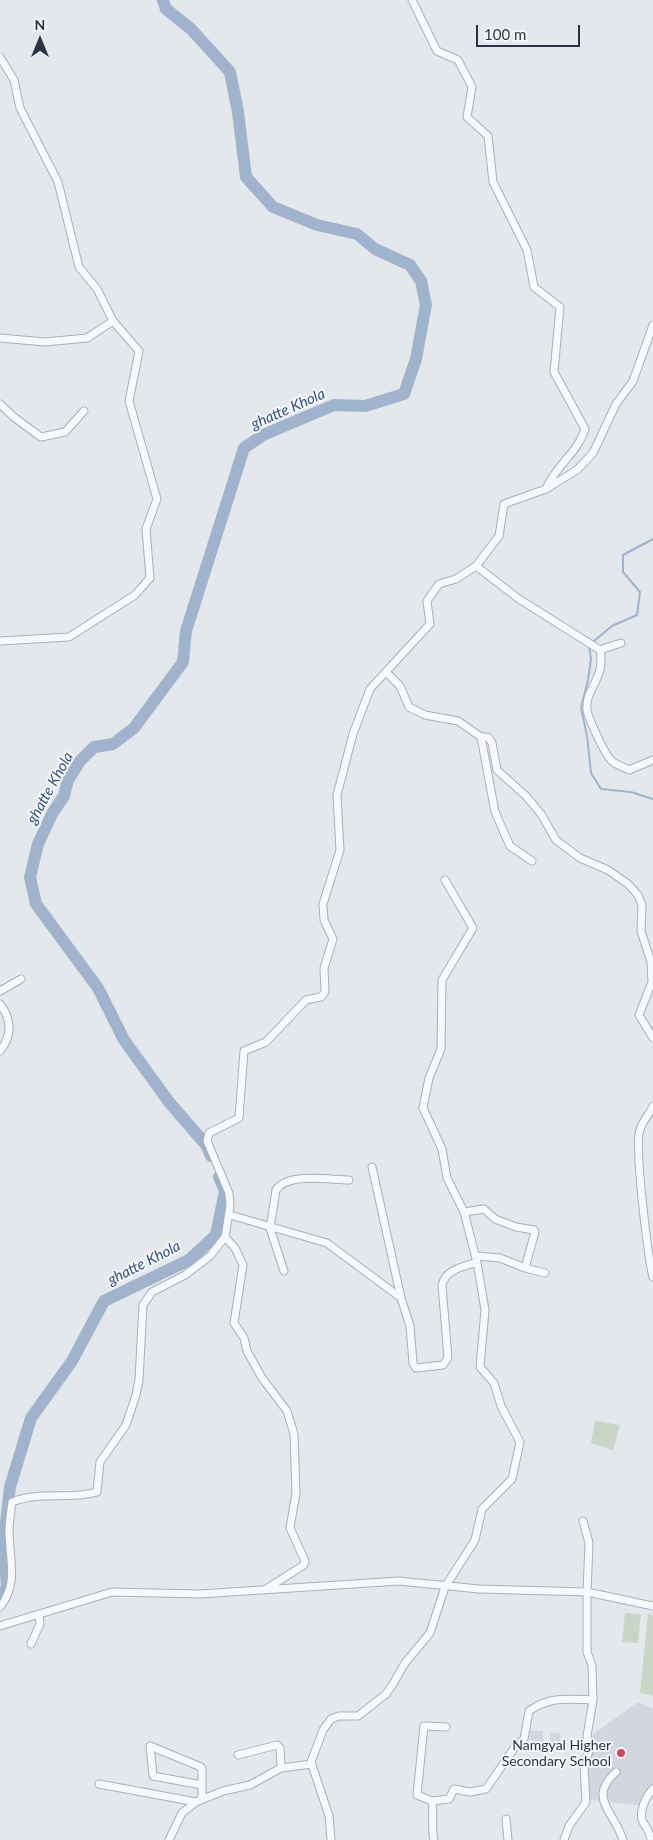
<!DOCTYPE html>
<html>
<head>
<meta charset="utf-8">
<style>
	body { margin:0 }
	#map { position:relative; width:653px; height:1840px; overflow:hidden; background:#e4e7ec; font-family:Lato,sans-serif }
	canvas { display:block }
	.north { position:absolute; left:15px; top:15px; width:50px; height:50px; -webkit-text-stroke:4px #f4f6f9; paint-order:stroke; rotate:0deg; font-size:14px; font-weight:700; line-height:20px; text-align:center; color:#2b3445 }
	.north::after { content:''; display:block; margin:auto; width:18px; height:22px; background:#2b3445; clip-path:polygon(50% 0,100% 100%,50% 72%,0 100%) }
	.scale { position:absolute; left:476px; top:25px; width:104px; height:22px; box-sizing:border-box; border:2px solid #2b3445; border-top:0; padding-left:6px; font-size:15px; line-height:18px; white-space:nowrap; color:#2b3445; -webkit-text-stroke:4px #f4f6f9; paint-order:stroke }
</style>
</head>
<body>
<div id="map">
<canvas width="653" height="1840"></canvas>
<div class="north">N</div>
<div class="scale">100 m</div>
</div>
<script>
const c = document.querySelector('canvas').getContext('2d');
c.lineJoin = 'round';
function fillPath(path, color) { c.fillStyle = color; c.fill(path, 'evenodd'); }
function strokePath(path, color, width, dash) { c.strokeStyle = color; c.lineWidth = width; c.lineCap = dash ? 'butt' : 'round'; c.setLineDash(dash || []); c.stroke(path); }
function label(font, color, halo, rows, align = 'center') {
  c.font = font + ' Lato,sans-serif'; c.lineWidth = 4; c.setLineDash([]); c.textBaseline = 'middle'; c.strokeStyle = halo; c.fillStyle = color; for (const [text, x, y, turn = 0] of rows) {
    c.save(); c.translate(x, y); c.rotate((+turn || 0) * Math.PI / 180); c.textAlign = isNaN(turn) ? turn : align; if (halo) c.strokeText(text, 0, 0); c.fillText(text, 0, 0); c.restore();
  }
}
const built = new Path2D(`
	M638,1702L653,1709V1796L645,1806L584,1799L593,1734Z
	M530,1731H543V1741L530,1740Z
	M551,1733H561L559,1745L550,1743Z`);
const green = new Path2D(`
	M595,1421L620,1425L613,1450L591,1443Z
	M625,1613L641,1614L638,1643L622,1642Z
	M648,1614L653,1615V1696L640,1693Z`);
const stream = new Path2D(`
	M595,643L594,641L612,626L637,615L640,592L623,572V555L653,539
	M589,646L591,659L588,680L581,708L587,736L591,773L601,789L631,792L653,799`);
const river = new Path2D(`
	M163,0L166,9L191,29L230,72L238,112L246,177L273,207L317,225L357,234L375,249L410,265L421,281L426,305L416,359L404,394L365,406L334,405L263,435L244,448L186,631L183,662L134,728L113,744L94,747L80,761L68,780L64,796L53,812L38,844L30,877L36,904L98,988L124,1040L169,1102L207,1146L211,1156
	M0,1598L7,1588L4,1541L10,1487L31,1418L72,1361L104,1301L189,1260L216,1235L225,1191L219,1177`);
const street = new Path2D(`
	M412,0L437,51L458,60L472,87L467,117L488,136L493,182L527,250L534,287L560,307L554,372L585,429C578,453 555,466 546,489
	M0,57L14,80L20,108L58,182L79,267L97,289L113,321L139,351L129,401L157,499L146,529L150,578L135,595L69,637L0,641
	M0,338L45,342L87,338L113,321
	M0,404L15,418L41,437L65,432L84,411
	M476,566L519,599L600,650L621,643
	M600,650C606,679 585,688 587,709C587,716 606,757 612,761C616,765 624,767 629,770L653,760
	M386,672L400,686L409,707L425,715L458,721L481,737H488L492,743L497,770L526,796L541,814L556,840L580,858L608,870L628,884L638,895L642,905L641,931L651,962L652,982L639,1015L653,1038
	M481,737L495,812L510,846L532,861
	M0,991L21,979
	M0,1004C12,1020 12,1036 0,1051
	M653,1106C650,1114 642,1121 640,1130C634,1145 648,1257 653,1277
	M372,1167L401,1298L410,1326L413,1363L416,1368L443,1365L448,1358L442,1285C446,1269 463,1267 477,1262
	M464,1212L484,1209L495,1219L516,1227L534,1230L535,1232L525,1268
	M230,1215L327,1243L401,1298
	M225,1237L235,1248L243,1265L234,1323L244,1338L247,1351L262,1378L287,1411L294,1434L296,1493L290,1528L305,1561L304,1565L266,1589
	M476,1256L500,1258L525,1268L545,1273
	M284,1271L270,1228L276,1190C288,1172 329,1180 349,1180
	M0,1607C19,1584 9,1558 9,1530C9,1521 11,1511 12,1502C39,1491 69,1500 97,1492L100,1462L126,1425L136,1395L139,1380L143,1305L152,1292L185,1275L210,1256L225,1237L230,1206L229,1193L207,1141L209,1133L239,1118L244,1051L266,1042L306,1000L321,997L325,992L324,968L333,939L324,920L323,904L340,850L337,795L353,734L370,689L430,624L427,601L439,584L456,579L476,566L499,536L504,504L546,489L577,470L593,453L616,404L633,381L653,325
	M0,1626L112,1592L200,1594L399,1581L479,1589L587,1592L653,1606
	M31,1644L40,1624L39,1615
	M238,1755L277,1745L280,1748L281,1768
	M616,1772C587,1798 614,1811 623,1840
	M99,1784L196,1802L223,1791L250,1785L281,1768L312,1764
	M202,1798V1769L201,1767L150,1746L153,1776L202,1785
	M432,1801L449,1799L454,1789L470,1792L486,1789L515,1747L524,1739L529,1711C550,1696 567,1699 593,1700
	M506,1819L508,1840
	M169,1840L182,1813L196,1802
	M331,1840L329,1816L311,1762L323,1730L331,1719L339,1716H358L386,1694L393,1684L405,1663L430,1633L445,1587L475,1540L482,1509L512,1479L520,1442L501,1406L494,1383L480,1367L485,1310L477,1262L464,1212L447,1178L442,1149L423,1108L429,1078L441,1049L442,980L473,928L445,880
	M434,1840C431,1829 434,1806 432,1801L417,1795L424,1726L446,1727
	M564,1840L569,1826L586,1802L584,1766L589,1751L587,1736L593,1700L592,1665L587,1652V1592L589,1543L583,1521
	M651,1840C650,1832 647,1829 643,1822C638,1813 646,1796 653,1789`);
const markers = [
	[621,1753,5,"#d1495b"]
];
const poiNames = [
	["Namgyal Higher",611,1745],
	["Secondary School",611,1761]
];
const waterNames = [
	["ghatte Khola",288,409,-24],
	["ghatte Khola",50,788,-61],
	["ghatte Khola",144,1263,-27]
];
fillPath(built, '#d2d6de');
fillPath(green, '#c9d6c5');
strokePath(stream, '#9fb4cc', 2);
strokePath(river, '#9fb4cc', 12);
strokePath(street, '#a9aeb7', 9);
strokePath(street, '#f7f8fa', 7);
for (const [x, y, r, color] of markers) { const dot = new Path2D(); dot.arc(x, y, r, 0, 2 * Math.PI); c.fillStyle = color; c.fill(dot); strokePath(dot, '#f4f6f9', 2); }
label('14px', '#2b3445', '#f4f6f9', poiNames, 'right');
label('italic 15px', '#34527a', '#f4f6f9', waterNames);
</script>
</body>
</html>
